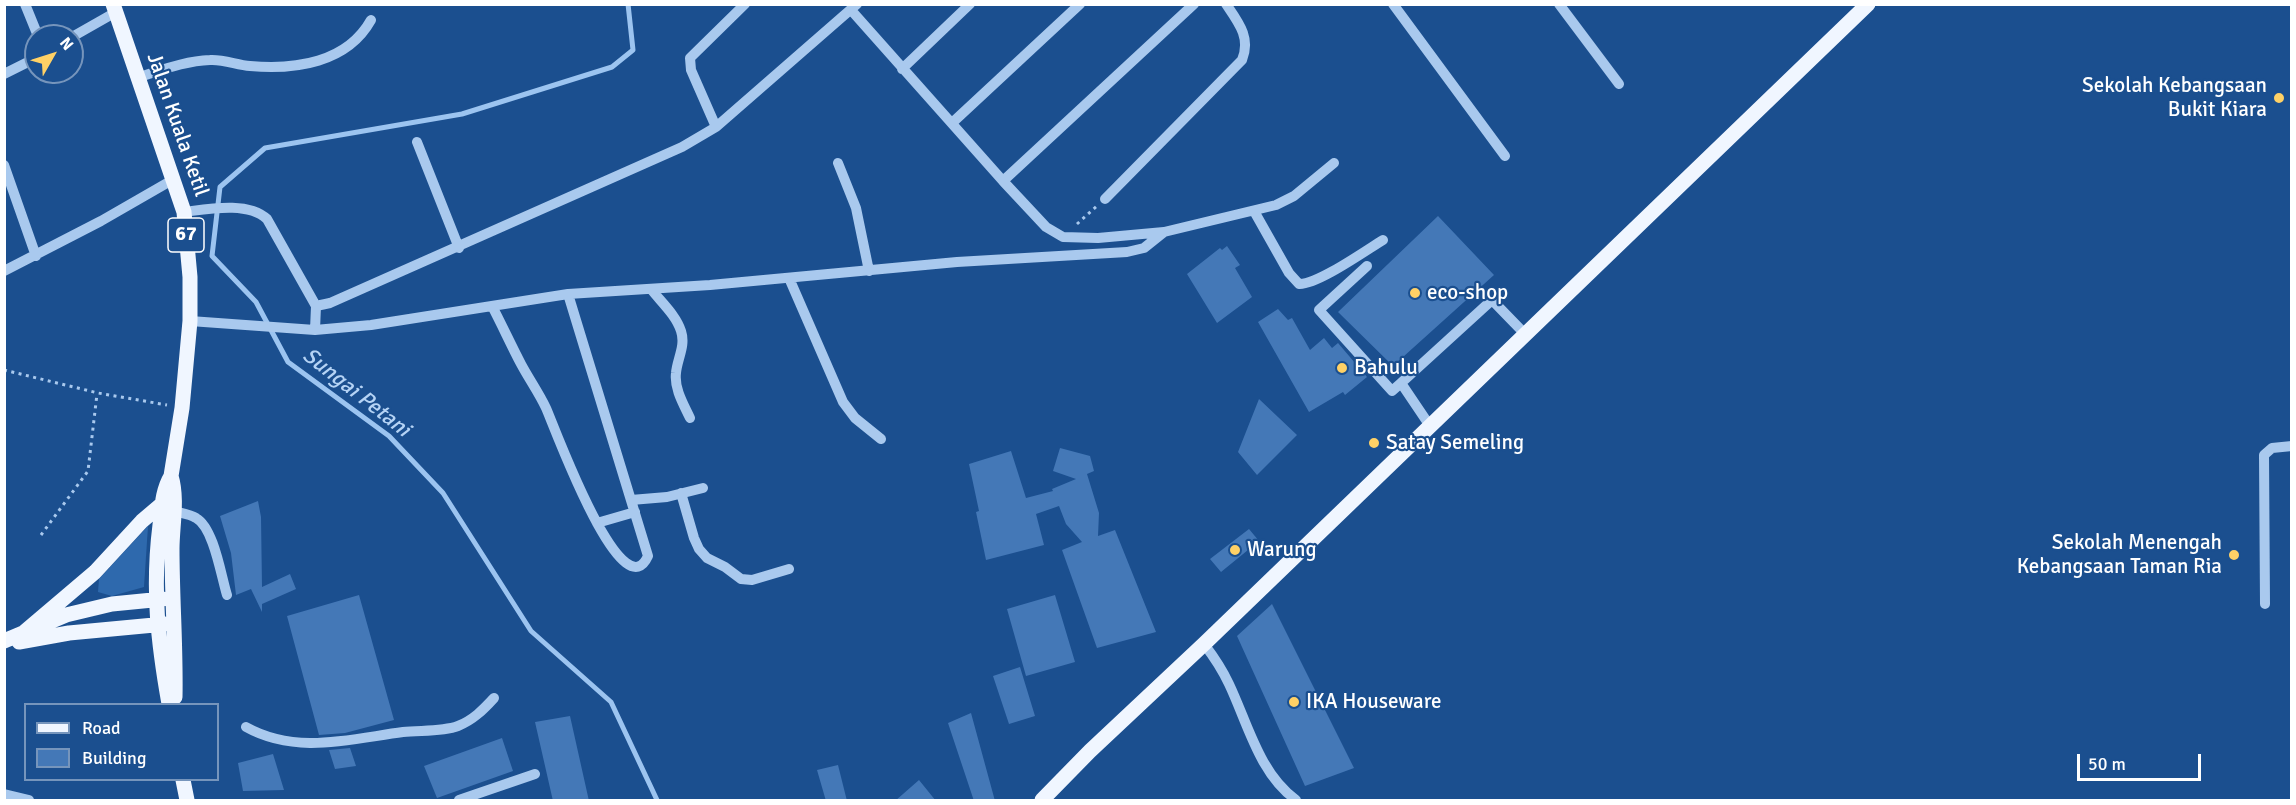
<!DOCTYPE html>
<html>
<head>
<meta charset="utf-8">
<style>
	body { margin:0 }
	#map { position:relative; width:2296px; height:805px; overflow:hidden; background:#1b4f8f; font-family:Signika,sans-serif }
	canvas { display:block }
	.frame { position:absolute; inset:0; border:6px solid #fff; pointer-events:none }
	.legend { position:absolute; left:24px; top:703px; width:195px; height:78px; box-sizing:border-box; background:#1b4f8f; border:2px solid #7695bc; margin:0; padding:8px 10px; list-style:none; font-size:18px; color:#fff }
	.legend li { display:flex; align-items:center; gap:12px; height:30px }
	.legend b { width:30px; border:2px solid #7695bc }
	.north { position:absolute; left:24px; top:24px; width:60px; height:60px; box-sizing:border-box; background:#1b4f8f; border:2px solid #7695bc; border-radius:50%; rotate:51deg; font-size:16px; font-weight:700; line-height:24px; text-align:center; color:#fff }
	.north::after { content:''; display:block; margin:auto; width:21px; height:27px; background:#ffd166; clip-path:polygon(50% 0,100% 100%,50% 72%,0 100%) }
	.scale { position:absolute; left:2077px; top:754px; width:124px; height:27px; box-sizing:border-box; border:3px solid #fff; border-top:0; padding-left:8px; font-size:18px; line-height:21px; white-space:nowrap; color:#fff; -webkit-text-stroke:4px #1b4f8f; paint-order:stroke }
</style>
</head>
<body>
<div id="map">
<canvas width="2296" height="805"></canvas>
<div class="frame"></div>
<ul class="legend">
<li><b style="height:8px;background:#f0f6ff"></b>Road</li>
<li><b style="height:16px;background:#4478b7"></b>Building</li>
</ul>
<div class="north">N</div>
<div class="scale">50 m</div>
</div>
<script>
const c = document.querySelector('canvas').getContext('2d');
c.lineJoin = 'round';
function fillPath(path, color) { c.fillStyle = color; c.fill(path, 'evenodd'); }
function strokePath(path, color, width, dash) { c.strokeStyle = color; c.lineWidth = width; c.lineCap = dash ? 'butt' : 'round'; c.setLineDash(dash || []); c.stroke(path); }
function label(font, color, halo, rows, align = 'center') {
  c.font = font + ' Signika,sans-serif'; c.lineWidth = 4.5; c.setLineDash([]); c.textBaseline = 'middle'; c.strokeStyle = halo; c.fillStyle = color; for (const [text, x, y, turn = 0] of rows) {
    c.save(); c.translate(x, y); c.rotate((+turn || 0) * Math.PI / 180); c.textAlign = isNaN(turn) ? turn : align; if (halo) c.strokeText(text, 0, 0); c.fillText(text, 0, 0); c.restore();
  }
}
const green = new Path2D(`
	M148,526L144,587L112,596L98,592L99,579Z`);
const stream = new Path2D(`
	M628,4L633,50L612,67L462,114L265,148L220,187L212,256L256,302L288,362L389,436L443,493L531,631L611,702L657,800`);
const building = new Path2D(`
	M1438,216L1494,275L1393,366L1338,312Z
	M1227,246L1240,265L1235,268L1252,297L1217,323L1187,274L1220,248L1222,250Z
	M1278,309L1288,320L1292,318L1310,350L1324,338L1332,348L1338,343L1367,377L1345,395L1343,392L1309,412L1258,322Z
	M1259,399L1297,435L1257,475L1238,452Z
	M1060,448L1090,456L1094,471L1087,474L1099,513L1098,536L1115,530L1156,632L1097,648L1062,550L1082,542L1066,524L1059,506L1036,514L1044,545L986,560L976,512L979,511L969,464L1011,451L1026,498L1053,491L1052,489L1076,479L1053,471Z
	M258,501L261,517L262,587L290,574L296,589L262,604V612L251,589L236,595L231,553L220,516Z
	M1249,529L1259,541L1221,572L1210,559Z
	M359,595L394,720L345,733L319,735L287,616Z
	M1055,595L1075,662L1026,676L1007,609Z
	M1272,604L1354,768L1305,786L1237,636Z
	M1020,667L1035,716L1009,724L993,676Z
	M971,713L995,801H974L948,723Z
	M570,716L589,801H553L535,722Z
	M502,738L513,771L437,798L424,766Z
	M350,748L356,766L335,769L329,750Z
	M273,754L284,790L243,791L238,763Z
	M838,765L847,801H826L817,770Z
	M919,780L936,801H895Z`);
const path = new Path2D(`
	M1077,224L1097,206
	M4,370L98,393L167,405
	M41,535L88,471L97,394`);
const minor = new Path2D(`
	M25,4L38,36
	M1393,4L1505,156
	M1559,4L1619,84
	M851,10L1003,181L1046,227L1063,237L1098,238L1164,232L1276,205L1294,196L1334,163
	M72,37L116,12
	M902,69L970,4
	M4,74L36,58
	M139,77C162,70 185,61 210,60C223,59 237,65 250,66C295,70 347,63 371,20
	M952,123L1080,4
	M716,127L691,70L690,58L745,4
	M417,142L459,248
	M838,163L856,208L869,271
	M4,165L36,256
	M1003,181L1194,4
	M1105,199L1242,60C1251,38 1239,23 1226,4
	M1254,211L1289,273L1299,284C1317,285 1365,251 1383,240
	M184,212C208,209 248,201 267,219L316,306L330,303L682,147L716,127L857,4
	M1367,266L1319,310L1392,391L1401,383
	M4,271L101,221L174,179
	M789,278L843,402L855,418L881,439
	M651,289C661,302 676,315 681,331C686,346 677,359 676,373C674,389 684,405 690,418
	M492,306C502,325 511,345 521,364C529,379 539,393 546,408C553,423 622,614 648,556L568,294
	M190,321L315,330L371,325L568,294L710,285L957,262L1127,252L1144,248L1164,232
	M315,330L316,306
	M1430,426L1401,383L1492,300L1525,334
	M681,493L694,538L699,549L707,558L725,567L741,579L752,580L789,569
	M631,500L667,497L703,488
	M174,511C181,513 190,514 196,518C214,528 221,576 227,595
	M597,523L635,512
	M2265,604L2264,455L2272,448L2292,446
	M1204,644C1214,657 1222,669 1229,684C1248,724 1259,773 1296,800
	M246,727C296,755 350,739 403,732C420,730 442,732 458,726C473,720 483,710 494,698
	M4,794L29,800
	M459,800L535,774`);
const major = new Path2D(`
	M113,4L184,212L190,277V321L182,408L171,476C162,491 162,508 160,525C152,589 158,642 169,704
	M171,476C178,499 172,526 172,549C172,599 176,648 175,697
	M22,634L95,572L142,521L162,504
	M4,641L66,615L112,604L163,599
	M19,642L69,633L165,624
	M183,780L187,800
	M1042,800L1090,751L1204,644L1868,4`);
const markers = [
	[2279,98,6,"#ffd166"],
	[1415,293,6,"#ffd166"],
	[1342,368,6,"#ffd166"],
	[1374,443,6,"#ffd166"],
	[1235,550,6,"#ffd166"],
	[2234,555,6,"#ffd166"],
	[1294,702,6,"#ffd166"]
];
const shields = [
	[186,235,36]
];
const shieldNames = [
	["67",186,235]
];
const poiNames = [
	["Sekolah Kebangsaan",2267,86,"right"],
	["Bukit Kiara",2267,110,"right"],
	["eco-shop",1427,293],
	["Bahulu",1354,368],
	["Satay Semeling",1386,443],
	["Sekolah Menengah",2222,543,"right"],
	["Kebangsaan Taman Ria",2222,567,"right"],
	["Warung",1247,550],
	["IKA Houseware",1306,702]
];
const streetNames = [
	["Jalan Kuala Ketil",177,125,71]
];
const waterNames = [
	["Sungai Petani",356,393,38]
];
fillPath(green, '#2e69ad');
strokePath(stream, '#9cc4f0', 5);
fillPath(building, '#4478b7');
strokePath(path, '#a9c9ee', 3, [3, 4.5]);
strokePath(minor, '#a9c9ee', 10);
strokePath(major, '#f0f6ff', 15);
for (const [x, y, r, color] of markers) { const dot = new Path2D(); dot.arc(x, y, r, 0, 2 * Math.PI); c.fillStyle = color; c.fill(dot); strokePath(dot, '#1b4f8f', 2); }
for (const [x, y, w] of shields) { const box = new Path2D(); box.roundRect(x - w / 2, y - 17, w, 34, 4.5); c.fillStyle = '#1b4f8f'; c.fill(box); strokePath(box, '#fff', 1.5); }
label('bold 20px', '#fff', null, shieldNames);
label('21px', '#fff', '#1b4f8f', poiNames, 'left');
label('21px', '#fff', '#1b4f8f', streetNames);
label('italic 22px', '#b5d3f5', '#1b4f8f', waterNames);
</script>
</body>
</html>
